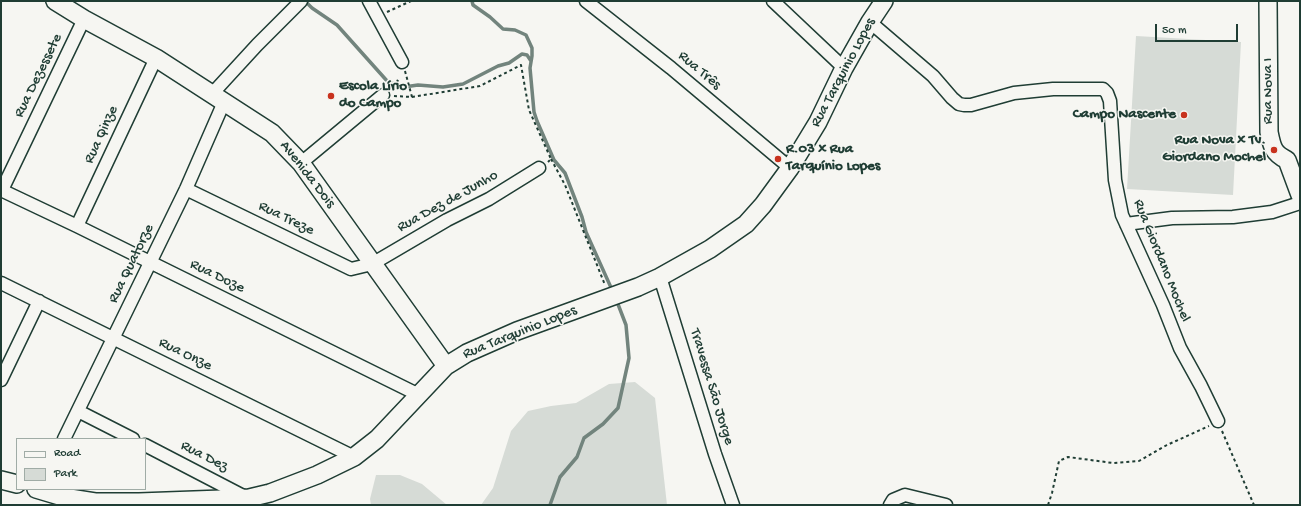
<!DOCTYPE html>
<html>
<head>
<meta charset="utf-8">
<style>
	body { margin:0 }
	#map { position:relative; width:1301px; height:506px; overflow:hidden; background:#f6f6f2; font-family:"Gochi Hand",sans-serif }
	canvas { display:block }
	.frame { position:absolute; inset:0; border:2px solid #1f3d34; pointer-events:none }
	.legend { position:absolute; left:16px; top:438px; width:130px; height:52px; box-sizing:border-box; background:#f6f6f2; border:1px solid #a0aca6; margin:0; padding:5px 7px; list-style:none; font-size:12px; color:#1f3d34 }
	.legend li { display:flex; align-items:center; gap:8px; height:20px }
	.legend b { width:20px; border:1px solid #a0aca6 }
	.scale { position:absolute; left:1155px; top:24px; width:83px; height:18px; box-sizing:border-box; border:2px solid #1f3d34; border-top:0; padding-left:5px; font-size:12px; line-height:14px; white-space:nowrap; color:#1f3d34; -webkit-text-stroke:3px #f6f6f2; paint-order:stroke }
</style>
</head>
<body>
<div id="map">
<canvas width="1301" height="506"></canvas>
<div class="frame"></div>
<ul class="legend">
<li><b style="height:5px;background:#f6f6f2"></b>Road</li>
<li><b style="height:11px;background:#d6dbd6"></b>Park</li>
</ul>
<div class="scale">50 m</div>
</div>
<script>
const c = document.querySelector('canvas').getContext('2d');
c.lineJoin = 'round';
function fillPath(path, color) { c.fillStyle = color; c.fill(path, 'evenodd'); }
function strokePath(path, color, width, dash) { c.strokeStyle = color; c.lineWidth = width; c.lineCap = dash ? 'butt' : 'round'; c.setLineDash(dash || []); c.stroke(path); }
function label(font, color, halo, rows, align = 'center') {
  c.font = font + ' "Gochi Hand",sans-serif'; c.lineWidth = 3; c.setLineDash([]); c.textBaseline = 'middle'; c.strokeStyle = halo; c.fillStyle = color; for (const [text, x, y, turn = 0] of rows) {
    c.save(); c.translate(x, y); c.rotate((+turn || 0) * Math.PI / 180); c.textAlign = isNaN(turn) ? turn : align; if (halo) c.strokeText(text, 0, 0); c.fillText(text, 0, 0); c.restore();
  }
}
const green = new Path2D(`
	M1136,36L1241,42L1233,195L1127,189Z
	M635,382L655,398L667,505H481L493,488L511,431L528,411L551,406L576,403L609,384Z
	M376,475H400L422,484L447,505H371L370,499Z`);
const stream = new Path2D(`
	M305,1L312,8L337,25L388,82L404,87L418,85L443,87L463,84L498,66L509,63L522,54L527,55L531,61
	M472,1L473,5L490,17L503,29L515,30L526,35L532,48V56L530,68L534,112L537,121L554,160L565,173L582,217L586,232L613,292
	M550,505L560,477L577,457L584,438L603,424L618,408L629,358L626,325L616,299`);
const path = new Path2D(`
	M387,12L411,1
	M405,71L412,97
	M394,96L412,97L480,86L521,65L529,110L551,159L548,162
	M551,159L565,185L605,285
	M1222,431L1254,505
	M1048,505L1052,493L1059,461L1068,457L1113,463L1139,461L1167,445L1209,426`);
const street = new Path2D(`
	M369,1L402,62
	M586,1L671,68L790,168
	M773,1L844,68
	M870,22L933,76L952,98L959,104L964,105H971L1014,93L1053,89H1103L1107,93L1110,101L1115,180L1122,215L1163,305L1180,348L1201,386L1218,421
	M212,94L257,45L301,1
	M301,163L383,95
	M186,189L351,269L372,264L447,220L489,199L539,168
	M1,190L77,226L419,395
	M2,190L84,19
	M1126,224L1172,218L1233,217L1272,212L1300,203
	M77,226L156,58
	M660,277L715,454L733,505
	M1,283L354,457
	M1,380L39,301
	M78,411L133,439
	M64,439L186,189L224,102
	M145,445L247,498
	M890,505L893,500L905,495L946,505`);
const secondary = new Path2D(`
	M55,1L84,19L156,58L272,133L301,163L446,366
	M1268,1L1269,132C1272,147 1273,153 1287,160L1300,195
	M1,480L17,484
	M36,489L63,497L95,502H139L249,498L270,493L317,475L354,457L377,439L446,366L467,353L517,331L638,287L660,277L710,249L746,224L763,205L790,168L818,122L844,68L870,22L884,1`);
const markers = [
	[331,96,4,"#c8321e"],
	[1184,115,4,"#c8321e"],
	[1274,150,4,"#c8321e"],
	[778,159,4,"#c8321e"]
];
const streetNames = [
	["Rua Três",699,71,40],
	["Rua Tarquinio Lopes",844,73,-62],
	["Rua Dezessete",39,76,-64],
	["Rua Nova I",1269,91,-90],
	["Rua Qinze",102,135,-65],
	["Avenida Dois",307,175,52],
	["Rua Dez de Junho",448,202,-29],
	["Rua Treze",286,219,26],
	["Rua Giordano Mochel",1161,261,68],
	["Rua Quatorze",132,264,-64],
	["Rua Doze",217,277,26],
	["Rua Tarquinio Lopes",520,333,-22],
	["Rua Onze",185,355,26],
	["Travessa São Jorge",711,387,73],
	["Rua Dez",204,457,27]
];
const poiNames = [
	["Escola Lírio",339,87],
	["do Campo",339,104],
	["Campo Nascente",1176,115,"right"],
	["Rua Nova x Tv.",1266,141,"right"],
	["Giordano Mochel",1266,158,"right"],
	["R.03 x Rua",786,150],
	["Tarquínio Lopes",786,167]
];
fillPath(green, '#d6dbd6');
strokePath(stream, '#72847d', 3.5);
strokePath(street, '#1f3d34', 15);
strokePath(secondary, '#1f3d34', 20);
strokePath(path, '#1f3d34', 2, [3, 3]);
strokePath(street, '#f6f6f2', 12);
strokePath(secondary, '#f6f6f2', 17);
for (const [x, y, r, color] of markers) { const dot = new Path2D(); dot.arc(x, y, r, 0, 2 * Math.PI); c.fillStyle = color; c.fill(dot); strokePath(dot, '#f6f6f2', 1.5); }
label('15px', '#1f3d34', '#f6f6f2', streetNames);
label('bold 15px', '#1f3d34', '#f6f6f2', poiNames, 'left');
</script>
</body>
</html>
